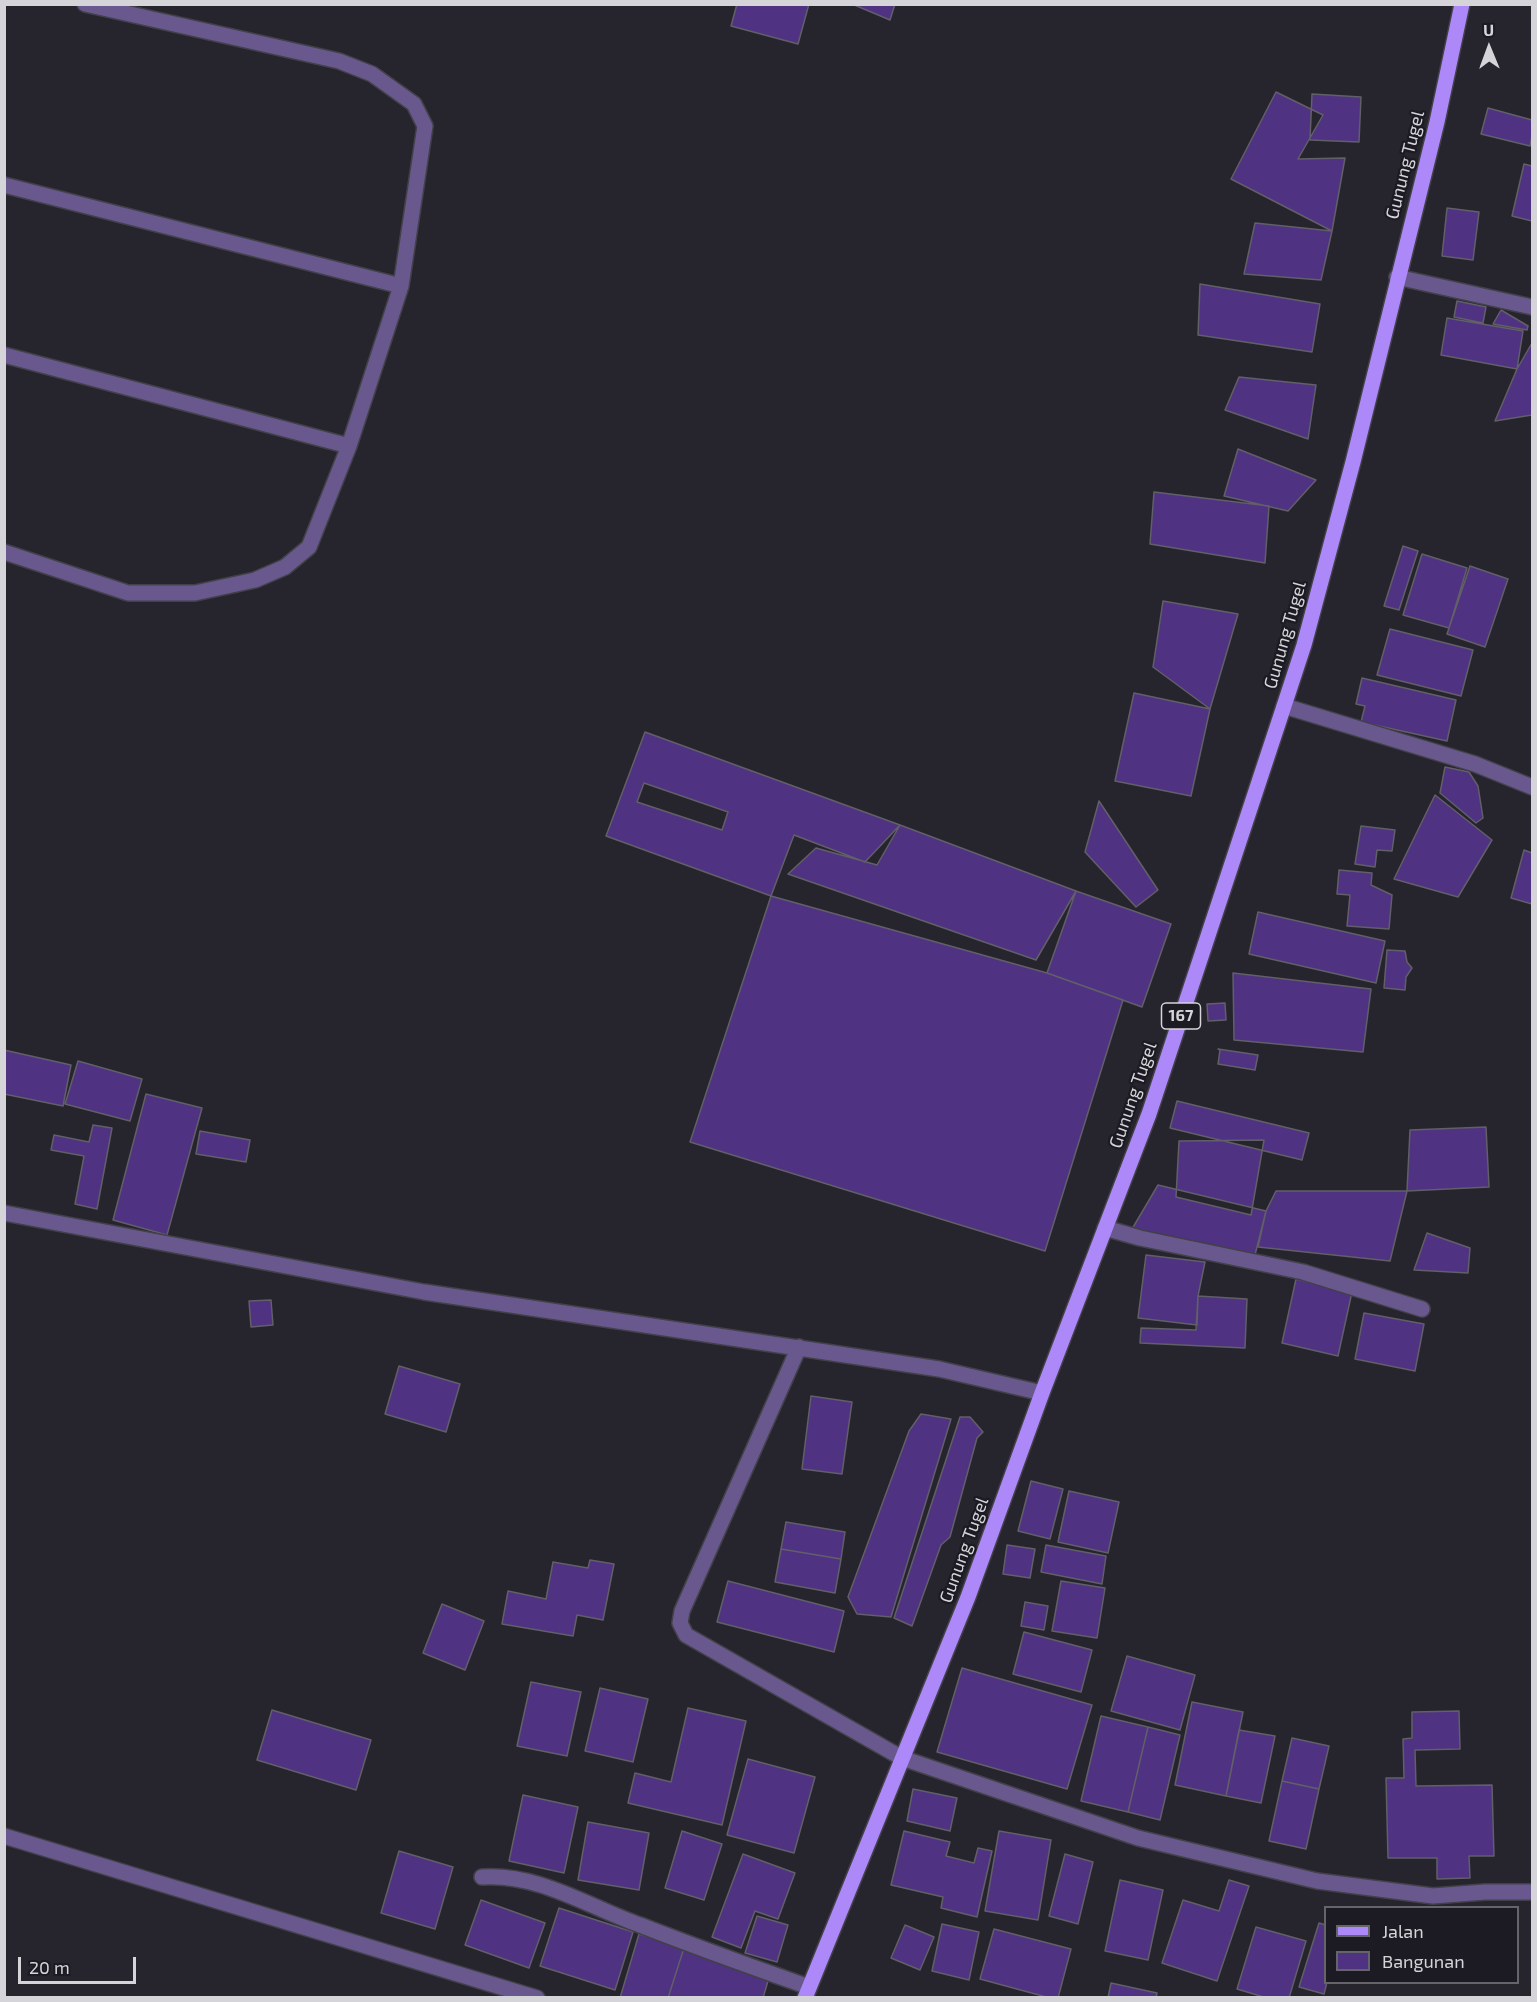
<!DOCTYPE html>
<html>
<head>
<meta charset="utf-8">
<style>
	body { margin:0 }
	#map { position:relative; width:1537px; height:2002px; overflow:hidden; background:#26242c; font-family:"Exo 2",sans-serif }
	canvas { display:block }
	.frame { position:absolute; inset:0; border:6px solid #d5d4d9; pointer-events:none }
	.legend { position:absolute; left:1324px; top:1906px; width:195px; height:78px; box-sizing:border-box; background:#1c1a22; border:2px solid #66646b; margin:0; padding:8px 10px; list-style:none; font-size:18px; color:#d5d4d9 }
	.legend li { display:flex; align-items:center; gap:12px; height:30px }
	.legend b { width:30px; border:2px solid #66646b }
	.north { position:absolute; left:1459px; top:18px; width:60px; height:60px; -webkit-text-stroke:4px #1c1a22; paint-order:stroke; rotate:359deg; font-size:16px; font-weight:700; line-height:24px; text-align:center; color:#d5d4d9 }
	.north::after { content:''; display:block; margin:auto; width:21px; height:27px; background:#d5d4d9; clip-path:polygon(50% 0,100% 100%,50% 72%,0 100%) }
	.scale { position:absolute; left:18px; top:1957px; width:118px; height:27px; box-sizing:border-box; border:3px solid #d5d4d9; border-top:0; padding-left:8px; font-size:18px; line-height:21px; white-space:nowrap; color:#d5d4d9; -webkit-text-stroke:4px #1c1a22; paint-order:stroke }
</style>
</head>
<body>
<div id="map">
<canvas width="1537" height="2002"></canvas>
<div class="frame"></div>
<ul class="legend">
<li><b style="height:8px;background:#ad88f8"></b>Jalan</li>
<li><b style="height:16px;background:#503282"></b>Bangunan</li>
</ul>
<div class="north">U</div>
<div class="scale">20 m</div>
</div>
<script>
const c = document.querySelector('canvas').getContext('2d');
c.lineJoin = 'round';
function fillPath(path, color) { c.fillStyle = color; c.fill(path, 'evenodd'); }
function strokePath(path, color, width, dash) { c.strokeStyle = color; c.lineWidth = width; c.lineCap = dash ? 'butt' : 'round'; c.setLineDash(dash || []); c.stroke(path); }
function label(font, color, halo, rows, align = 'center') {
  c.font = font + ' "Exo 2",sans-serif'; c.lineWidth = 4.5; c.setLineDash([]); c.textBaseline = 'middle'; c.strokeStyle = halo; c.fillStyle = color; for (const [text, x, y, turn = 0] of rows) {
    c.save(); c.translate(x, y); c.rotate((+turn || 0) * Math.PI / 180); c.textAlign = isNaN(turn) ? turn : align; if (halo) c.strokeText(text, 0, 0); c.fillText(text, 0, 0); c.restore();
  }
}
const building = new Path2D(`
	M737,4H809L798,44L731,26Z
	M852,4H895L890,20Z
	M1276,92L1323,115L1298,159L1345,158L1332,231L1231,179Z
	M1312,94L1361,97L1359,142L1310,140Z
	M1488,108L1532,120V136L1530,146L1481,134Z
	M1524,164L1532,166V221L1512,216Z
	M1447,208L1479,212L1473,260L1442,256Z
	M1255,223L1332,231L1321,280L1244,274Z
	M1200,284L1320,304L1312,352L1198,335Z
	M1457,301L1486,307L1483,323L1454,317Z
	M1501,310L1528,326L1527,330L1493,324Z
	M1447,318L1523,331L1517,369L1441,355Z
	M1532,343V415L1495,421L1517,369Z
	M1239,377L1316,385L1308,439L1225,410Z
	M1238,449L1316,480L1288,511L1224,496Z
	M1154,492L1269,506L1265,563L1150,544Z
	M1403,546L1418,551L1399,610L1384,606Z
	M1422,554L1467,568L1449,628L1403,615Z
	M1470,566L1508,579L1485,647L1447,634Z
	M1163,601L1238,614L1210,709L1153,667Z
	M1390,629L1473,650L1461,696L1377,675Z
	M1362,678L1456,700L1447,741L1361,722L1365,706L1356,704Z
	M1134,693L1210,709L1191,796L1115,781Z
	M645,732L900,825L865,862L794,835L771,896L606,836Z
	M1445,767L1469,772L1478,786L1483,818L1476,823L1440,793Z
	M644,783L728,812L722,830L637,802Z
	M1435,795L1492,840L1458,897L1394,879Z
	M1099,801L1158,890L1136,907L1085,852Z
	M900,825L1076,891L1036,960L788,874L816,848L877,865Z
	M1361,826L1395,830L1392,851L1377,850L1375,867L1355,864Z
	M1524,850L1532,853V904L1511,898Z
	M1339,870L1372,873L1371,885L1392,895L1389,929L1347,926L1350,895L1337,894Z
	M1076,891L1171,924L1142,1007L1047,973Z
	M771,896L1047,973L1123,1000L1045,1251L690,1142Z
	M1258,912L1385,941L1376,983L1249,954Z
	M1387,950L1405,951L1407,962L1412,968L1406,977L1405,990L1384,988Z
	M1233,973L1371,989L1363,1052L1234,1040Z
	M1225,1003L1226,1020L1208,1021L1207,1004Z
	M1218,1049L1258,1055L1255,1070L1218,1064L1220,1050Z
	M4,1050L71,1065L63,1106L4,1094Z
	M78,1061L142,1079L130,1121L65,1104Z
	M146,1094L202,1108L167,1235L113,1220Z
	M1177,1101L1309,1133L1302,1160L1170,1128Z
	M93,1125L112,1128L97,1209L75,1204L84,1156L51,1150L54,1135L89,1142Z
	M1486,1127L1489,1187L1407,1191L1410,1130Z
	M200,1131L250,1140L246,1162L196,1154Z
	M1264,1140L1251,1215L1176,1197L1179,1141Z
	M1158,1185L1266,1211L1254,1259L1132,1229Z
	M1276,1191H1407L1390,1261L1258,1247L1266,1211Z
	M1427,1233L1470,1248L1468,1273L1414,1270Z
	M1146,1255L1205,1262L1198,1296L1197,1325L1138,1318Z
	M1296,1279L1352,1292L1338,1356L1282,1343Z
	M1198,1296L1247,1299L1245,1348L1140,1343L1141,1328L1196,1330Z
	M271,1300L273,1325L251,1327L249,1301Z
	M1364,1313L1424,1324L1415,1371L1355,1359Z
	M399,1366L460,1384L446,1432L385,1414Z
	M811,1396L852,1402L842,1474L802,1469Z
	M921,1414L951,1419L891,1617L857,1614L848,1597L909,1431Z
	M960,1417H970L983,1432L977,1438L950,1537L941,1545L912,1626L894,1618Z
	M1031,1481L1063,1489L1050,1539L1018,1531Z
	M1069,1491L1119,1502L1108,1553L1058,1542Z
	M786,1522L845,1532L841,1559L781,1549Z
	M1007,1545L1035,1549L1030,1578L1003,1574Z
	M1046,1545L1106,1556L1102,1584L1041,1572Z
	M781,1549L841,1559L835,1593L775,1582Z
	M590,1560L614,1564L603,1620L577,1615L573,1636L502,1624L508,1591L546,1599L553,1562L588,1568Z
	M728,1581L844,1611L834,1652L717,1622Z
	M1061,1581L1105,1588L1097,1638L1052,1631Z
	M1025,1602L1048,1606L1044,1630L1021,1626Z
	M442,1604L484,1621L465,1670L423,1653Z
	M1024,1632L1092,1650L1081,1692L1013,1674Z
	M1127,1656L1195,1675L1180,1730L1111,1711Z
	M962,1668L1092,1705L1067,1789L937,1752Z
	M531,1682L581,1692L567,1756L517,1746Z
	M600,1688L648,1699L633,1762L585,1751Z
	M1192,1702L1243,1712L1226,1796L1175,1785Z
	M688,1708L746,1721L722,1825L628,1803L635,1773L671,1782Z
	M272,1710L371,1740L356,1790L257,1760Z
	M1459,1711L1460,1749L1415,1750L1416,1786L1492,1785L1494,1856H1469L1470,1878L1437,1879V1858H1388L1386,1778H1404L1403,1739L1412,1738V1712Z
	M1101,1716L1148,1727L1128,1812L1081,1801Z
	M1148,1727L1180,1735L1160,1820L1128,1812Z
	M1239,1730L1275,1736L1261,1803L1226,1796Z
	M1292,1738L1329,1746L1319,1789L1282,1781Z
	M748,1759L815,1777L794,1853L727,1835Z
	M1282,1781L1319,1789L1306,1849L1269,1841Z
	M913,1789L957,1798L950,1831L907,1821Z
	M523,1795L578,1807L564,1873L509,1861Z
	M588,1822L649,1833L639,1890L578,1880Z
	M682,1831L722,1844L704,1900L665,1888Z
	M904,1831L950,1842L946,1856L974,1863L978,1848L992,1851L977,1917L941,1908L943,1897L891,1885Z
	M999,1831L1051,1840L1038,1920L985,1911Z
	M399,1851L453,1867L435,1929L381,1913Z
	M743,1854L795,1873L778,1919L755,1911L741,1948L712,1937Z
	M1065,1854L1093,1862L1078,1924L1049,1916Z
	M1120,1880L1163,1890L1148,1960L1105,1951Z
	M1229,1880L1249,1886L1217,1981L1162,1963L1183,1900L1219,1911Z
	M481,1900L545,1923L529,1968L465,1945Z
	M559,1908L633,1932L615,1990L540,1966Z
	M757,1916L788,1925L777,1962L745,1953Z
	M1319,1923L1326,1925V1982H1327L1324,1994L1299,1987Z
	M942,1924L979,1932L969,1980L932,1971Z
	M905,1925L934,1937L920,1970L891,1958Z
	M1256,1927L1306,1941L1289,1998H1267L1237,1989Z
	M994,1929L1071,1949L1058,1998H1050L980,1979Z
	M639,1934L684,1948L668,1998H620Z
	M684,1948L770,1974L763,1998H668Z
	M1111,1983L1157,1993L1156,1998H1108Z`);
const minor = new Path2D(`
	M4,185L401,286
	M1397,277L1532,307
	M4,355L349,446
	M4,552L128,593H195L255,580L285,567L309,547L349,446L401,286L425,126L414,104L372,74L339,61L85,4
	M1284,706L1475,764L1532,787
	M4,1213L424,1292L939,1369L1042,1393
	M1105,1228L1140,1238L1303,1272L1422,1309
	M799,1347L682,1611L680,1623L686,1635L902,1758L1138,1838L1317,1881L1433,1896L1485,1892H1532
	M4,1836L537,1998
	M482,1877C538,1873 589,1907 640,1925C696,1947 752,1967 809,1987`);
const primary = new Path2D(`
	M805,1998L968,1597L1042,1393L1149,1114L1284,706L1304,645L1353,462L1437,122L1462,4`);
const shields = [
	[1181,1016,39]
];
const shieldNames = [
	["167",1181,1016]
];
const streetNames = [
	["Gunung Tugel",1405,165,-76],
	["Gunung Tugel",1285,635,-74],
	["Gunung Tugel",1133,1095,-71],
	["Gunung Tugel",964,1550,-70]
];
fillPath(building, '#503282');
strokePath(building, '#615f68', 1.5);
strokePath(minor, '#424048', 18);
strokePath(primary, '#424048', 18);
strokePath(minor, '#69588e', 15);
strokePath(primary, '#ad88f8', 15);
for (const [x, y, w] of shields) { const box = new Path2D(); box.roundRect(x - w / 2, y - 13, w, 26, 4.5); c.fillStyle = '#1c1a22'; c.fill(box); strokePath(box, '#d5d4d9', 1.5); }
label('bold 16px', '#d5d4d9', null, shieldNames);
label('18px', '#d5d4d9', '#1c1a22', streetNames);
</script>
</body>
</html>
